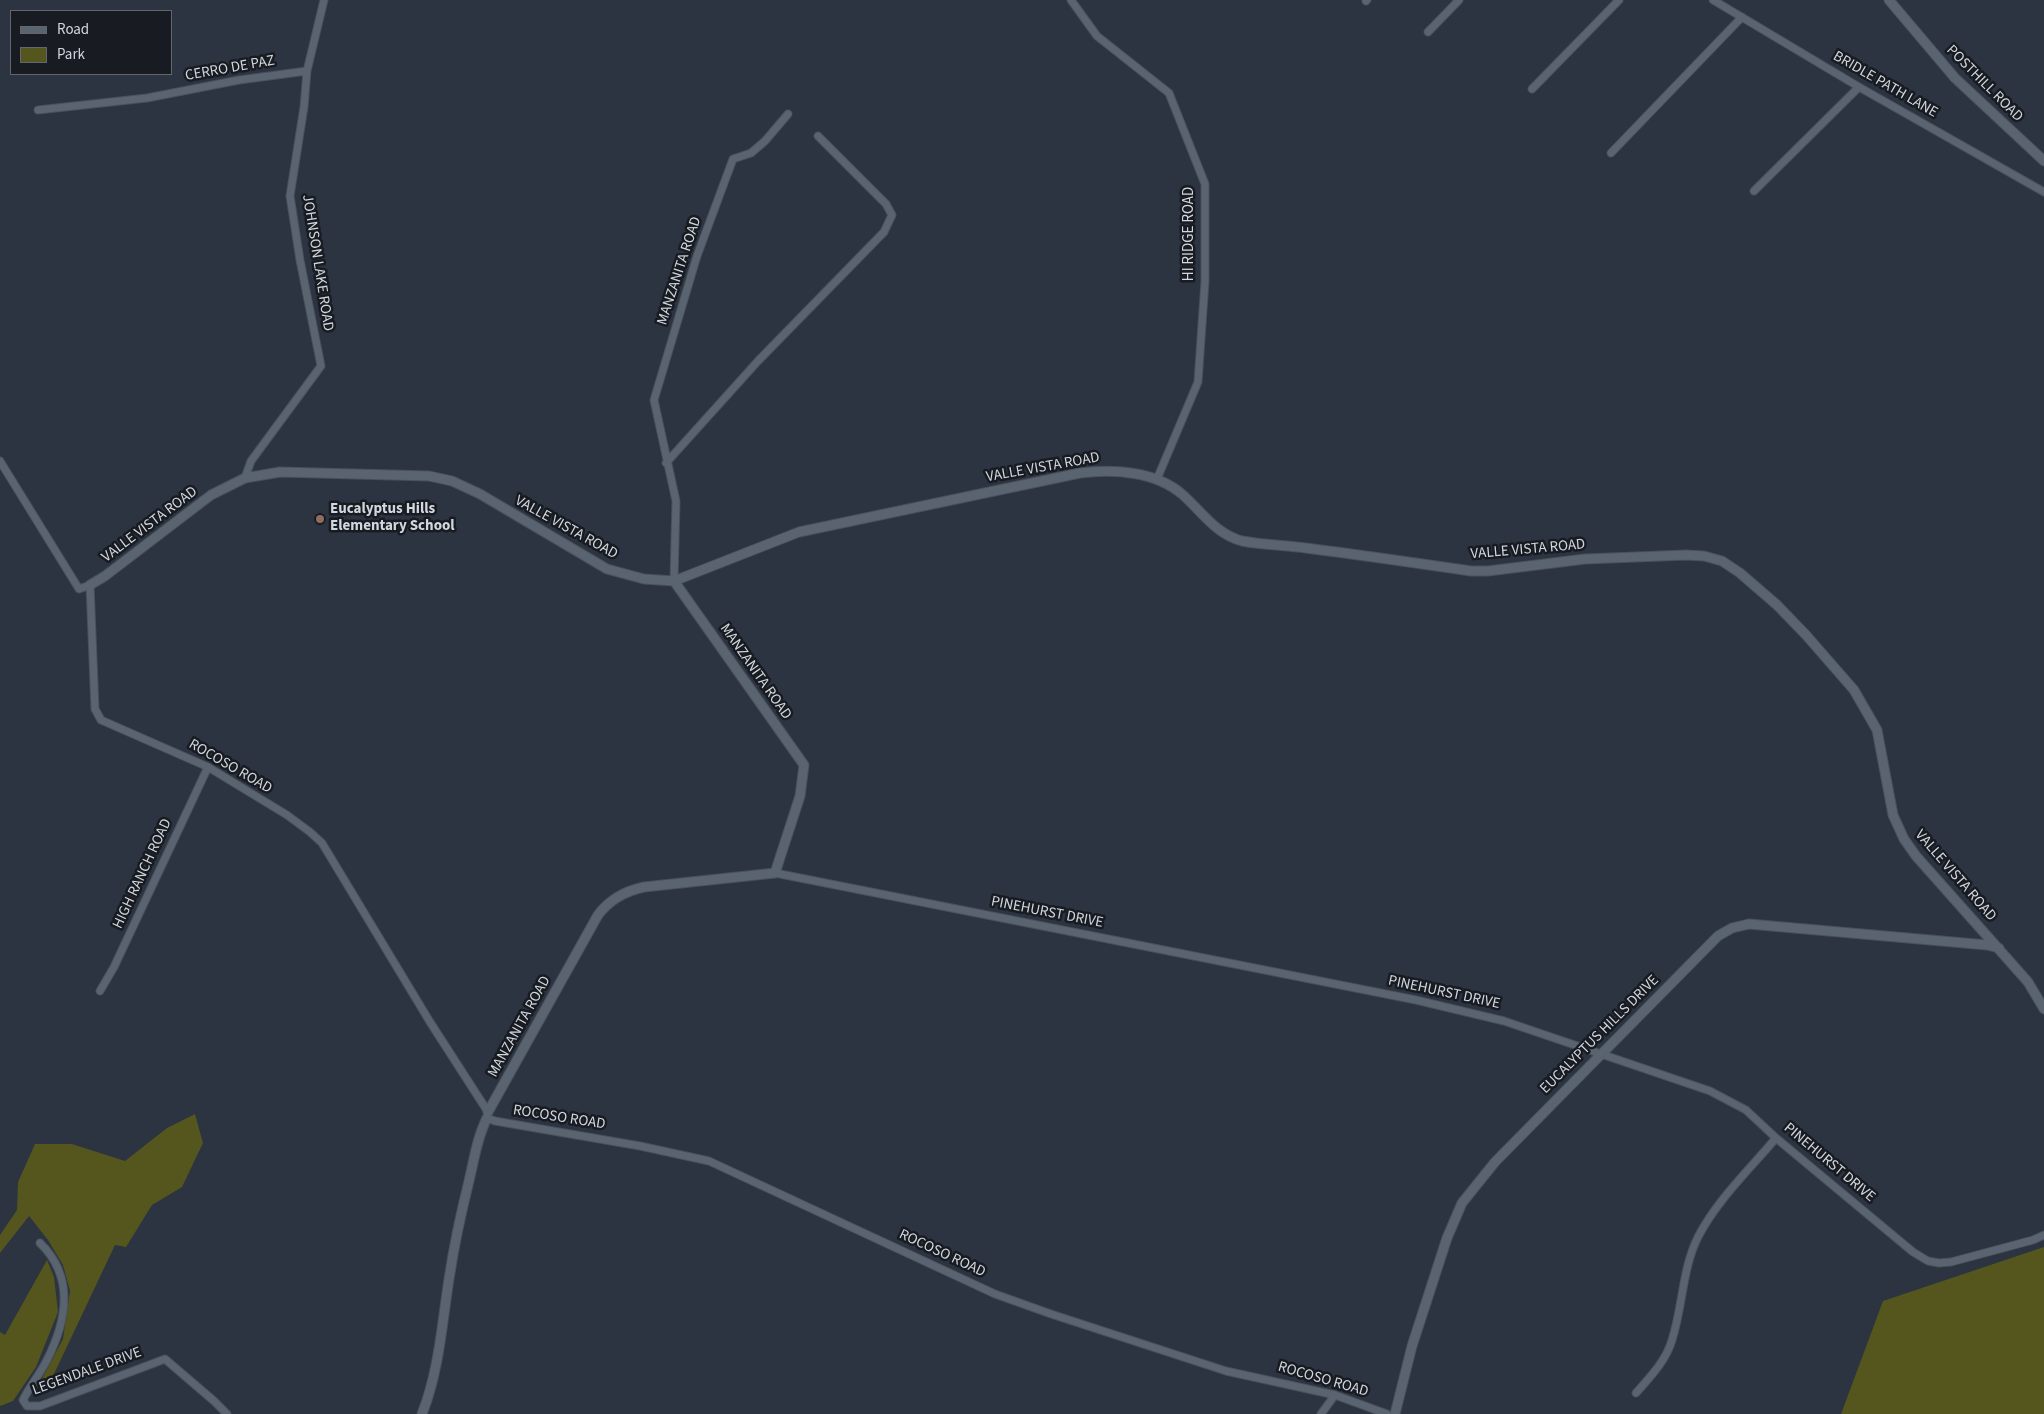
<!DOCTYPE html>
<html>
<head>
<meta charset="utf-8">
<style>
	body { margin:0 }
	#map { position:relative; width:2044px; height:1414px; overflow:hidden; background:#2b3440; font-family:"Source Sans 3",sans-serif }
	canvas { display:block }
	.legend { position:absolute; left:10px; top:10px; width:162px; height:65px; box-sizing:border-box; background:#181b21; border:1px solid #62666d; margin:0; padding:6px 9px; list-style:none; font-size:15px; color:#d1d7de }
	.legend li { display:flex; align-items:center; gap:10px; height:25px }
	.legend b { width:25px; border:1px solid #62666d }
</style>
</head>
<body>
<div id="map">
<canvas width="2044" height="1414"></canvas>
<ul class="legend">
<li><b style="height:6px;background:#5a6471"></b>Road</li>
<li><b style="height:14px;background:#54561d"></b>Park</li>
</ul>
</div>
<script>
const c = document.querySelector('canvas').getContext('2d');
c.lineJoin = 'round';
function fillPath(path, color) { c.fillStyle = color; c.fill(path, 'evenodd'); }
function strokePath(path, color, width, dash) { c.strokeStyle = color; c.lineWidth = width; c.lineCap = dash ? 'butt' : 'round'; c.setLineDash(dash || []); c.stroke(path); }
function label(font, color, halo, rows, align = 'center') {
  c.font = font + ' "Source Sans 3",sans-serif'; c.lineWidth = 5; c.setLineDash([]); c.textBaseline = 'middle'; c.strokeStyle = halo; c.fillStyle = color; for (const [text, x, y, turn = 0] of rows) {
    c.save(); c.translate(x, y); c.rotate((+turn || 0) * Math.PI / 180); c.textAlign = isNaN(turn) ? turn : align; if (halo) c.strokeText(text, 0, 0); c.fillText(text, 0, 0); c.restore();
  }
}
const green = new Path2D(`
	M195,1114L203,1143L182,1187L152,1205L126,1247L115,1245L54,1374L37,1388L63,1339L70,1291L63,1265L48,1240L29,1216L0,1253V1235L17,1210L18,1182L35,1144H72L125,1161L167,1128Z
	M2044,1247V1414H1841L1883,1301Z
	M47,1260L54,1277L58,1312L36,1367L13,1401L0,1406V1332L5,1335Z`);
const minor = new Path2D(`
	M1071,0L1097,36L1169,93L1205,184V281L1198,382L1157,479
	M1713,0L1859,87L2044,192
	M1366,1L1367,0
	M1428,32L1459,0
	M1532,89L1619,0
	M38,110L147,98L239,80L307,71
	M1611,153L1742,17
	M1754,191L1859,87
	M0,461L79,589L90,585L95,709L101,720L208,767L287,815L310,832L322,843L430,1022L488,1112L487,1118L495,1121L640,1146L709,1161L995,1294L1051,1314L1226,1371L1335,1395L1387,1414
	M666,463L758,361L884,232L892,215L886,204L818,136
	M245,478L251,461L321,366L300,260L290,196L304,107L307,71L324,0
	M674,581L676,501L654,400L697,256L733,159L751,153L765,141L788,114
	M775,873L1416,1000L1504,1021L1710,1091L1746,1110L1776,1138L1913,1252L1928,1261L1939,1263L1951,1262L2033,1240L2044,1235
	M100,991L114,967L208,767
	M40,1243C75,1277 67,1320 47,1360C40,1374 30,1386 23,1400L27,1406H40L165,1359L214,1401L227,1414
	M1636,1393C1650,1377 1666,1361 1672,1340C1683,1306 1682,1269 1698,1237C1717,1200 1750,1169 1776,1138
	M1321,1414L1335,1395`);
const tertiary = new Path2D(`
	M1889,0L1955,78L2044,161
	M90,585L105,576L211,495L245,478L280,472L429,476L452,481L480,494L607,569L644,579L674,581L799,532L1080,473C1114,469 1156,471 1183,495C1203,513 1216,534 1242,541C1263,545 1285,545 1306,548C1361,555 1416,563 1471,571H1488L1585,559L1686,555L1704,556L1722,561L1740,573L1777,605L1806,635L1854,690L1877,730L1893,815L1904,839L1916,856L2028,982L2044,1009
	M488,1112L598,915C610,899 625,891 644,887L775,873L800,796L804,765L674,581
	M422,1414C439,1371 442,1324 449,1279C454,1246 461,1213 469,1181C474,1160 477,1138 487,1118
	M1395,1414L1412,1346L1447,1238L1462,1203L1495,1162L1718,936L1732,928L1749,924L1987,945L1999,948`);
const markers = [
	[320,519,5,"#8d6e63"]
];
const streetNames = [
	["CERRO DE PAZ",230,69,-10],
	["POSTHILL ROAD",1984,84,45],
	["BRIDLE PATH LANE",1885,85,30],
	["HI RIDGE ROAD",1190,234,-90],
	["JOHNSON LAKE ROAD",317,263,81],
	["MANZANITA ROAD",680,271,-72],
	["VALLE VISTA ROAD",1043,468,-10],
	["VALLE VISTA ROAD",150,525,-37],
	["VALLE VISTA ROAD",566,528,29],
	["VALLE VISTA ROAD",1528,550,-5],
	["MANZANITA ROAD",755,672,55],
	["ROCOSO ROAD",230,767,30],
	["HIGH RANCH ROAD",143,874,-65],
	["VALLE VISTA ROAD",1955,876,49],
	["PINEHURST DRIVE",1047,913,11],
	["PINEHURST DRIVE",1444,993,12],
	["MANZANITA ROAD",520,1027,-61],
	["EUCALYPTUS HILLS DRIVE",1600,1035,-45],
	["ROCOSO ROAD",559,1118,9],
	["PINEHURST DRIVE",1829,1163,40],
	["ROCOSO ROAD",942,1254,25],
	["LEGENDALE DRIVE",87,1372,-20],
	["ROCOSO ROAD",1323,1380,16]
];
const poiNames = [
	["Eucalyptus Hills",330,510],
	["Elementary School",330,527]
];
fillPath(green, '#54561d');
strokePath(minor, '#49505a', 9);
strokePath(tertiary, '#49505a', 11);
strokePath(minor, '#5a6471', 7);
strokePath(tertiary, '#5a6471', 9);
for (const [x, y, r, color] of markers) { const dot = new Path2D(); dot.arc(x, y, r, 0, 2 * Math.PI); c.fillStyle = color; c.fill(dot); strokePath(dot, '#181b21', 2); }
label('15px', '#d1d7de', '#181b21', streetNames);
label('bold 15px', '#d1d7de', '#181b21', poiNames, 'left');
</script>
</body>
</html>
